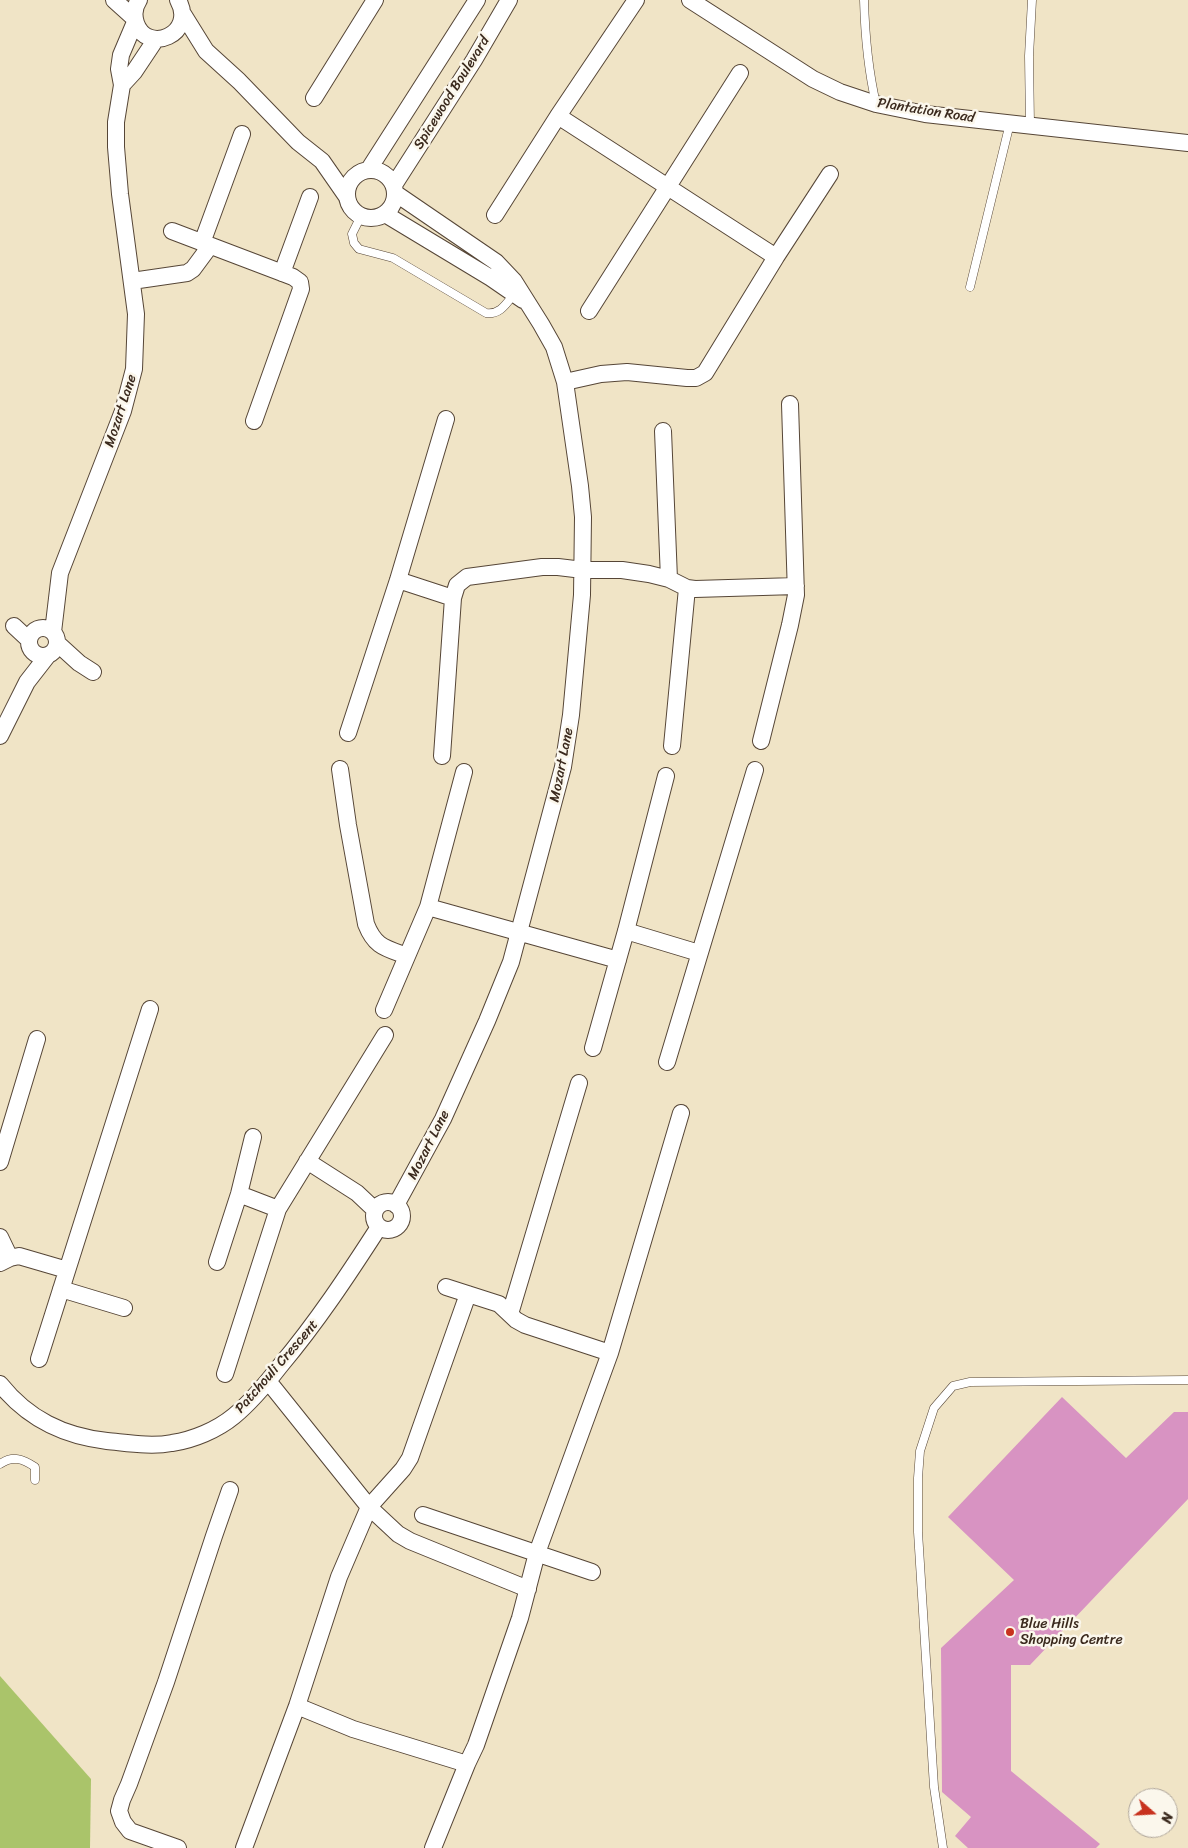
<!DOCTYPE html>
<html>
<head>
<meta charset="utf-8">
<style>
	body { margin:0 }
	#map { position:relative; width:1188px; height:1848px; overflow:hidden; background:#f0e4c6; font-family:Sriracha,sans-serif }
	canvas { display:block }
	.north { position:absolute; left:1128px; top:1788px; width:50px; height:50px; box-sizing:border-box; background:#fbf7ec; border:1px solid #aea59a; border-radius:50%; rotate:109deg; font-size:14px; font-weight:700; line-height:20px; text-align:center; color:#3b2a1e }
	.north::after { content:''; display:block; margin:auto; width:18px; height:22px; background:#c8321e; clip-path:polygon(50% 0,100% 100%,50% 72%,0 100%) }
</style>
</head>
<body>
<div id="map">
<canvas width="1188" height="1848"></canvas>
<div class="north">N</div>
</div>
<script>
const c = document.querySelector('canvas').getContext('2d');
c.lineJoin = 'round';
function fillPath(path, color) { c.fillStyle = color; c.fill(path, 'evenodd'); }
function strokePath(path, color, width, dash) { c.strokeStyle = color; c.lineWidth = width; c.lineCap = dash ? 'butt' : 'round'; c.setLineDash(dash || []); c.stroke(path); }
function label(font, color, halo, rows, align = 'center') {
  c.font = font + ' Sriracha,sans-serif'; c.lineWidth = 5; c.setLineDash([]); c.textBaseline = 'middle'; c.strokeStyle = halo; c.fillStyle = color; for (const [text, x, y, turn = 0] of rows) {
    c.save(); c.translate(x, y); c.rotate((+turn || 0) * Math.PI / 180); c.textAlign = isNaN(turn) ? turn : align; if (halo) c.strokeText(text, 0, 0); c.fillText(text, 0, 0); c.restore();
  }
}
const green = new Path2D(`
	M0,1676L91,1779L90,1848H0Z`);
const building = new Path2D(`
	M1062,1397L1126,1458L1174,1412H1188V1499L1030,1665H1011V1771L1100,1844L1096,1848H968L955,1836L971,1817L942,1792L941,1648L1014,1580L948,1517Z`);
const lane = new Path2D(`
	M864,0C865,36 868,69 876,104
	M1030,125L1029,56L1032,0
	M361,216L352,234L354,243L359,249L393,258L486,313C500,315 506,304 514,294
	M970,287L1010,123
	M0,1464C13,1455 23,1459 35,1467V1480
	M943,1848L934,1787L918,1532V1478L920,1451L934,1408L953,1386L970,1382L1188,1380`);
const street = new Path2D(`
	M114,0L134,18
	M139,0C134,7 133,14 136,23C147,55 197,34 178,0
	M690,0L813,79L840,92L876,104L925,114L1188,143
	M183,14L206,51L239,81L298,142L322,161L347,197
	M122,85L134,72L156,39
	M314,98L375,0
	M558,116L776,257
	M369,169L477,0
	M347 194a24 24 0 1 1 48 0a24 24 0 1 1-48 0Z
	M394,185L474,60L509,0
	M395,193L496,262L514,281L541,324L554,347L565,382L580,486L583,517L582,595L571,715L563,767L511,962L487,1021L443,1119L396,1205
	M385,214L491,278L523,300
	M495,215L558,116L636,0
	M172,231L293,277L300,282L301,289L254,421
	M202,243L242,134
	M282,273L310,197
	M132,281L187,273L193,269L210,246
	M589,311L740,73
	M565,382L601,374L627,372L687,378H696L705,373L776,257L830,174
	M663,431L669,579
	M398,580L453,598
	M14,626L29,640
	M29 642a14 14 0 1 1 28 0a14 14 0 1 1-28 0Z
	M53,632L60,573L123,411L134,369L136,314L120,194L116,147V122L122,85L119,69L121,55L135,22
	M57,643L79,663L93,672
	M348,733L398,580L446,419
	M0,736L27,682L48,655
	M761,741L790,625L796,595L790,404
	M672,746L687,588
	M442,756L453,598L457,585L467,577L542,567H558L583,570H622L649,574L669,579L687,588L695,589L796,586
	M340,769L348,825L366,924C375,947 385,948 407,956
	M428,907L618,960
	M626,931L699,953
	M384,1010L428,907L464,772
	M593,1048L626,931L666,776
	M667,1062L755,770
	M307,1161L357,1193L375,1210
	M0,1162L37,1039
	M239,1194L278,1209
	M374 1216a14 14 0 1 1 28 0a14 14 0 1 1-28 0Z
	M0,1237L10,1258
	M217,1262L239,1194L253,1137
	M0,1263L10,1258L19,1256L67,1270
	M446,1287L499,1304L516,1320L525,1325L610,1353
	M61,1289L124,1308
	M510,1314L579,1083
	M39,1359L150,1009
	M225,1374L278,1209L385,1035
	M268,1381L369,1507L398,1534L410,1541L528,1589
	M0,1384C28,1419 63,1436 107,1441C128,1443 151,1447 172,1443C193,1440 217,1430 234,1416C251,1402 266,1384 280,1366C317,1322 348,1275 379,1227
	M423,1515L592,1572
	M297,1706L353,1729L467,1764L476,1745L520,1618L537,1553L610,1353L681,1113
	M178,1848L130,1831L123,1822L119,1811L122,1800L129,1784L166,1682L214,1536L230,1490
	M244,1848L297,1706L339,1577L369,1507L403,1469L410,1458L468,1294
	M433,1848L467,1764`);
const markers = [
	[1010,1632,5,"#c8321e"]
];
const streetNames = [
	["Spicewood Boulevard",452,93,-58],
	["Plantation Road",926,111,9],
	["Mozart Lane",121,411,-72],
	["Mozart Lane",562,765,-79],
	["Mozart Lane",429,1145,-63],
	["Patchouli Crescent",277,1367,-49]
];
const poiNames = [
	["Blue Hills",1020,1624],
	["Shopping Centre",1020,1640]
];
fillPath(green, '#aac46a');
fillPath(building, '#d893c2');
strokePath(lane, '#564637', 9);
strokePath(street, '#564637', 18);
strokePath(lane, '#fff', 8);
strokePath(street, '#fff', 16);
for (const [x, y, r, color] of markers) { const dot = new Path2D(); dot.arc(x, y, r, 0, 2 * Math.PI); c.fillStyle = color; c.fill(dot); strokePath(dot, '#fbf7ec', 2); }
label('14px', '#3b2a1e', '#fbf7ec', streetNames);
label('14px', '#3b2a1e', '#fbf7ec', poiNames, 'left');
</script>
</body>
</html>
